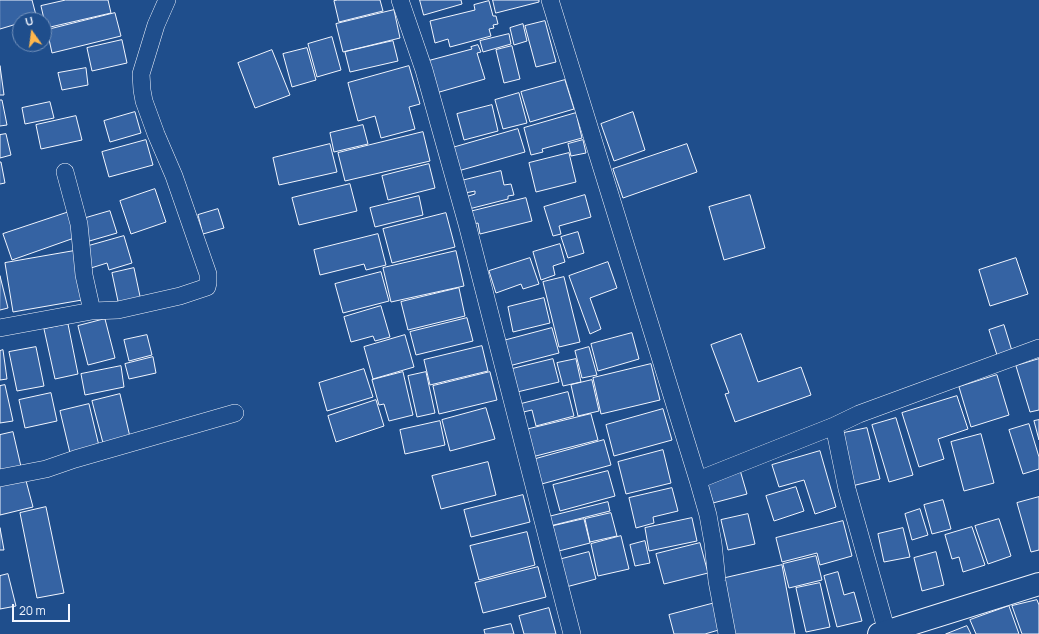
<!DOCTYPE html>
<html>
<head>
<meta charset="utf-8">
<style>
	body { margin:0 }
	#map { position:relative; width:1039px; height:634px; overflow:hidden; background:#1f4e8c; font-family:Manrope,sans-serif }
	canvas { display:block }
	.north { position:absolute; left:12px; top:12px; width:40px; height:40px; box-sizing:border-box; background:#1f4e8c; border:1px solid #7391ba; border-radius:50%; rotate:346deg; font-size:11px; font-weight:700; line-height:16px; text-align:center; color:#f2f6ff }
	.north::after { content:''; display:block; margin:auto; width:14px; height:18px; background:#ffb74d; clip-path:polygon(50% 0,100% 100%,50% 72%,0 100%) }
	.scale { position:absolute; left:12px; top:604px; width:58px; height:18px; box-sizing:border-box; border:2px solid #f2f6ff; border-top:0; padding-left:5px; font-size:12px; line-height:14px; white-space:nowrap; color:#f2f6ff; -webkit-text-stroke:3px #1f4e8c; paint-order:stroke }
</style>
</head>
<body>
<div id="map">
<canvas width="1039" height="634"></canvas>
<div class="north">U</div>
<div class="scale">20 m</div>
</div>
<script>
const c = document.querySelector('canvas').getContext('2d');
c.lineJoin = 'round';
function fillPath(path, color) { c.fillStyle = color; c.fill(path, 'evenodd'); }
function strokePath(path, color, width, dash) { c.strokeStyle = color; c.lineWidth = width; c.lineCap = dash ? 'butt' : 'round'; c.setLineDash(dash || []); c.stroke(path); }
const building = new Path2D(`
	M0,0H32L37,19L20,20V23L0,29Z
	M66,0H108L111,13L46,28L41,6Z
	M338,0H380L383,11L339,22L334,1Z
	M420,0H461L462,4L424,15Z
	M493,0H539V2L496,13Z
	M489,1L493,16H496L498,24L493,25L494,28L489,29L491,36L450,47L448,39L435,43L430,21L475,10L474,5Z
	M394,10L400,38L343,52L336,24Z
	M115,13L121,36L52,53L47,30Z
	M545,21L556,62L536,67L525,26Z
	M523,24L527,41L514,45L510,28Z
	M509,34L511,44L483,52L480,41Z
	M332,37L341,70L317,77L308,44Z
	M122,40L127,63L92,71L87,48Z
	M393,41L398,61L350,72L345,52Z
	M478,45L481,52L477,53L485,79L436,93L427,61L472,49L471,47Z
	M512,46L520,79L504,83L496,50Z
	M307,48L316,80L292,87L283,54Z
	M272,50L290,95L255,108L238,63Z
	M0,66L4,95H0Z
	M409,66L420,104L409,107L415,129L381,138L375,116L358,121L348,83Z
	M86,68L88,85L62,90L58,73Z
	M565,80L574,109L530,122L521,92Z
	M519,93L527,123L503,129L495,100Z
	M0,100H2L7,125L0,126Z
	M50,102L54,118L25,124L22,108Z
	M492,105L498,131L464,140L457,114Z
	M135,112L141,133L110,142L104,121Z
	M633,112L645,150L614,161L601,124Z
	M576,113L582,138L542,149L543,152L531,155L524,128Z
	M76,116L82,140L41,149L36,125Z
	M363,125L368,144L334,152L330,133Z
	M518,129L525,152L458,171L452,148Z
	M423,132L430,161L345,181L338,153Z
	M6,134L11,155L0,158V135Z
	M146,140L153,165L109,177L102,152Z
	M583,140L586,153L571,156L568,144Z
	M330,144L337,172L279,185L273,158Z
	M687,144L697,172L623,198L613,169Z
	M569,153L576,182L536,192L529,163Z
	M0,162H1L5,183L0,184Z
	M429,164L435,188L388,200L382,176Z
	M501,171L504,185L511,184L514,195L508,196V199L465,210L462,198L475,194V191L460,194L457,182Z
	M350,184L357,211L299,225L292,198Z
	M155,189L166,222L131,234L120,201Z
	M585,195L591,217L559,226L561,234L553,236L544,207Z
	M750,195L765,248L724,260L709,207Z
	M419,196L423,215L375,227L370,208Z
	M526,198L532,221L480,234L478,223L468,225L465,213Z
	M218,209L224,228L203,234L198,215Z
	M110,211L117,233L86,242L79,220Z
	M69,212L77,237L12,260L3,234Z
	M446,213L455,247L392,263L383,229Z
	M578,232L584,253L568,258L561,237Z
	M378,234L386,265L366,270L364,264L320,275L314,250Z
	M124,236L132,263L109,270L107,263L91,268L85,247Z
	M560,244L565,262L553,266L555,275L541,280L533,252Z
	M74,251L82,300L13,312L5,263Z
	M456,251L464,286L391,302L383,268Z
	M530,258L539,284L523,289L521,284L496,293L489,271Z
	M1016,258L1028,294L990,306L979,270Z
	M608,262L617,288L590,298L601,329L590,334L569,276Z
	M134,268L141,301L119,306L112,273Z
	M381,272L389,301L343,313L335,284Z
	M0,276L8,308L0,310Z
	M564,277L580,342L559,347L543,282Z
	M459,288L465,316L408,330L401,302Z
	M544,298L550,323L513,332L508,307Z
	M381,306L390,337L375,341L373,336L351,342L344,317Z
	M467,318L473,341L416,355L410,332Z
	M105,319L115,358L88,365L78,326Z
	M68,324L78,374L55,379L44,329Z
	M1004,325L1012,351L997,355L989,330Z
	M552,328L559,353L505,367L499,342Z
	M632,333L639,359L598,371L591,344Z
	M741,334L758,382L801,367L811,395L735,422L725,394L729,393L711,345Z
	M147,335L152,355L129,361L124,340Z
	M405,335L414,367L373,379L364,347Z
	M482,346L488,371L430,385L424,360Z
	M36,347L44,386L17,391L9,352Z
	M589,347L597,375L582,378L575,351Z
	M3,350L7,379L0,380V351Z
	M153,357L156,373L129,379L125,364Z
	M553,359L559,382L513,393L508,370Z
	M576,359L581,382L563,386L557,363Z
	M1039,359V410L1030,412L1016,366Z
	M651,364L660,400L601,414L593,378Z
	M121,366L124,387L85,395L81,374Z
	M364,369L373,397L327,411L319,383Z
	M403,372L413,415L389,421L384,404L379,405L372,380Z
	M426,372L435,413L417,417L408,376Z
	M490,372L497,400L439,414L433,386Z
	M997,375L1009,415L971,427L959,387Z
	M592,380L599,411L578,416L571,385Z
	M5,385L13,421L0,423V386Z
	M568,392L574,416L536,426L532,410L519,413L517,405Z
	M51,393L57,421L25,428L19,400Z
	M120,394L130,437L103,443L92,401Z
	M957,396L968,429L938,439L944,459L919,467L902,413Z
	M376,400L384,426L336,442L328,416Z
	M89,404L99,446L70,453L60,411Z
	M486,408L495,439L450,451L442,420Z
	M663,409L672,440L614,456L606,425Z
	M591,414L598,440L532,457L525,430Z
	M896,418L913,475L889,482L872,425Z
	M1039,420V440L1034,421Z
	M440,421L445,445L405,454L400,430Z
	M1029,424L1039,457V469L1023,474L1009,430Z
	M867,428L880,479L852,486L839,434Z
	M13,432L22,471L0,476V435Z
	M981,434L994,483L964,491L951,442Z
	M604,440L611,465L538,485L532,460Z
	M663,450L671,483L626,494L618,462Z
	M820,451L836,507L815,514L804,480L779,487L772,465Z
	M488,462L496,495L441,509L432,476Z
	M740,470L747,494L713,503L706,479Z
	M608,471L615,496L560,511L553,485Z
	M25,477L33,507L0,515V484Z
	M796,487L804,511L774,521L766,496Z
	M672,488L678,511L653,517L654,523L636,528L629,498Z
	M523,495L530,522L471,537L464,510Z
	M1039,497V550L1031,552L1017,503Z
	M943,500L951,529L932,534L924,505Z
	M608,502L610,511L550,526L548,517Z
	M46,507L64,593L37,598L20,513Z
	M920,509L928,535L912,540L905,514Z
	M611,513L617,536L590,542L585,519Z
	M748,514L755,544L728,550L721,520Z
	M692,518L697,541L649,551L645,528Z
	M584,519L590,543L555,552L549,527Z
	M999,519L1011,556L988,564L975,526Z
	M843,521L852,556L820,565L817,553L782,562L776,538Z
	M972,527L985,565L963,572L959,557L952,559L945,535Z
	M0,528L4,550H0Z
	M903,528L910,557L884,562L878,534Z
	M527,532L535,565L479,580L470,546Z
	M621,536L629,569L598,576L591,544Z
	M645,541L650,563L635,566L630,545Z
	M700,543L708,573L664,584L656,554Z
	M589,552L596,579L566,587L558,560Z
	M936,552L944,585L922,591L914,558Z
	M816,556L822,580L789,588L783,564Z
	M782,565L795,634H731L721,579Z
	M538,567L546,597L483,613L475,583Z
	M838,572L844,595L854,592L862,621L837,627L824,576Z
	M8,574L16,606L0,609V576Z
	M820,583L830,627L806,632L796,588Z
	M1037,600L1039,605V634H1022L1012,606Z
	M715,603L722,629L705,634H674L669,615Z
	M1009,606L1019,634H976L970,620Z
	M549,608L556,634H524L519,616Z
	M511,624L514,634H485L484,630Z
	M967,626L971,634H946Z`);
const street = new Path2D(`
	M400,0L424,70L467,224L572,634
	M550,0L698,480L834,426
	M65,172L79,224L84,275L92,311
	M0,328L92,311L118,310L180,296L207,287L208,283V274L174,176L156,134L144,101L142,90L141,74L156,25L167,0
	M0,478L46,469L75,459L235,413
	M698,480L708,515L713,543L717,581L727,634
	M887,632L847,489L834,426L859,414L1039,348`);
const highway = new Path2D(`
	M879,634L1039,584`);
fillPath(building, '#3563a3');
strokePath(building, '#f2f6ff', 1);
strokePath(street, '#f2f6ff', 18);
strokePath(highway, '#f2f6ff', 24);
strokePath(street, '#1f4e8c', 17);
strokePath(highway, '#1f4e8c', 22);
</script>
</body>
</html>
